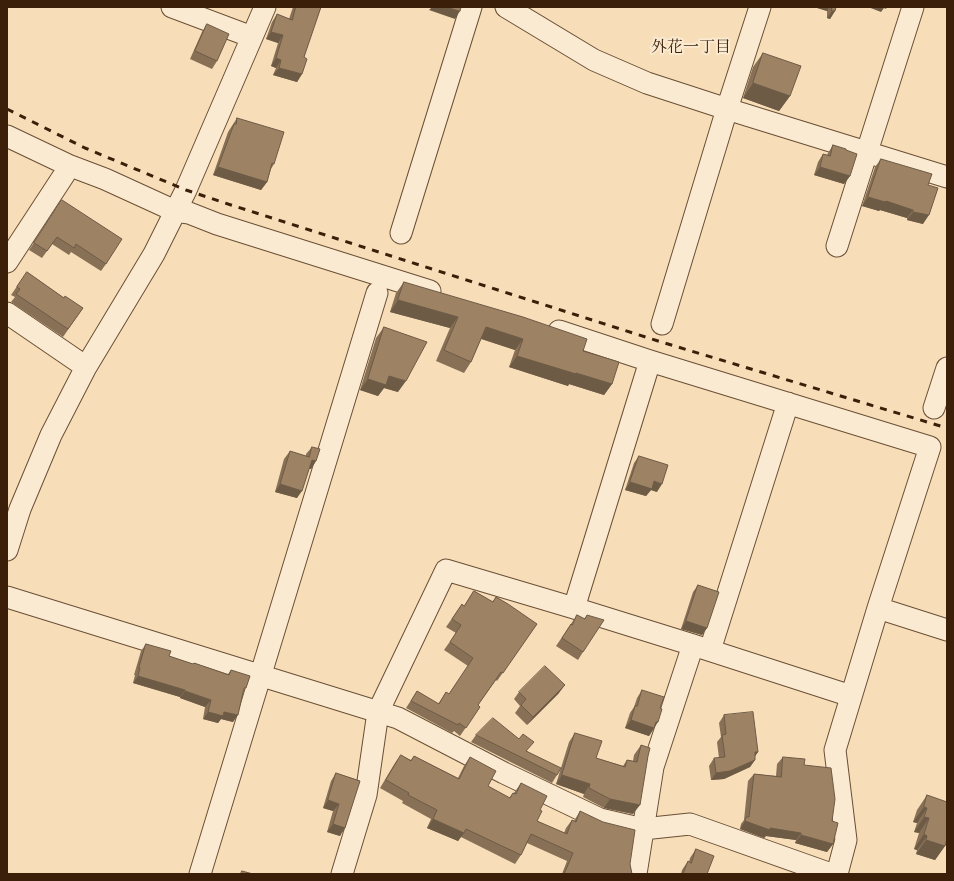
<!DOCTYPE html>
<html>
<head>
<meta charset="utf-8">
<style>
	body { margin:0 }
	#map { position:relative; width:954px; height:881px; overflow:hidden; background:#f7deb8; font-family:"IM FELL DW Pica",serif }
	canvas { display:block }
	.frame { position:absolute; inset:0; border:8px solid #3b1f09; pointer-events:none }
</style>
</head>
<body>
<div id="map">
<canvas width="954" height="881"></canvas>
<div class="frame"></div>
</div>
<script>
const c = document.querySelector('canvas').getContext('2d');
c.lineJoin = 'round';
function strokePath(path, color, width, dash) { c.strokeStyle = color; c.lineWidth = width; c.lineCap = dash ? 'butt' : 'round'; c.setLineDash(dash || []); c.stroke(path); }
function fillPath(path, color) { c.fillStyle = color; c.fill(path, 'evenodd'); }
function label(font, color, halo, rows, align = 'center') {
  c.font = font + ' "IM FELL DW Pica","Noto Serif JP",serif'; c.lineWidth = 4; c.setLineDash([]); c.textBaseline = 'middle'; c.strokeStyle = halo; c.fillStyle = color; for (const [text, x, y, turn = 0] of rows) {
    c.save(); c.translate(x, y); c.rotate((+turn || 0) * Math.PI / 180); c.textAlign = isNaN(turn) ? turn : align; if (halo) c.strokeText(text, 0, 0); c.fillText(text, 0, 0); c.restore();
  }
}
const minor = new Path2D(`
	M172,7L252,37
	M506,7L594,60L647,83L727,109L947,177
	M7,136L68,165L105,179L175,211L189,213L217,224L430,291
	M401,233L471,7
	M837,246L913,7
	M7,262L64,175L68,165
	M7,313L86,367
	M662,324L727,109L760,7
	M559,331L650,361L930,447L878,608
	M650,361L574,608L693,645L851,696
	M934,408L947,368
	M7,550L20,509L51,435L86,367L154,254L186,190L265,7
	M7,597L398,718L504,773L600,819L643,829L690,824L831,874
	M710,650L788,403
	M200,874L377,293
	M342,874L366,795L378,712L446,570L574,608
	M636,874L653,767L693,645
	M837,874L846,840L835,750L878,608L947,630`);
const rail = new Path2D(`
	M7,109L85,148L186,190L231,205L658,341L947,428`);
const wall = new Path2D(`
	M293,7H321L304,57L302,74L297,82L273,75L276,68L271,66L278,43L266,39L272,22L277,14L289,19Z
	M814,7H836L835,11L830,19L827,18V11Z
	M207,24L217,61L212,69L190,59L202,32Z
	M763,53L790,96L779,111L743,98L753,67Z
	M237,118L274,164L271,169L267,182L261,190L213,175L228,132Z
	M833,145L846,150L850,176L844,184L814,175L818,162L823,154L827,155L828,153Z
	M881,159L928,185L923,224L907,220V218L880,210L879,211L862,206L875,167Z
	M57,208L106,264L101,271L71,252L69,255L52,244L42,258L29,250Z
	M27,272L64,298L83,308L63,337L11,302L15,297L11,295Z
	M404,282L583,351L612,384L604,395L569,384L568,386L509,367L515,350L481,339L471,362L464,373L436,361L450,328L390,312L396,293Z
	M384,327L398,392L384,388L378,396L360,390L376,338Z
	M312,447L316,461L311,469L309,468L297,498L275,492L284,459L290,451L306,456V454Z
	M639,456L657,492L651,490L646,496L625,490L634,463Z
	M698,585L707,628L702,635L681,629L693,592Z
	M474,591L492,602L496,597L537,624L497,681L496,680L478,705L480,707L460,736L454,731L452,733L406,708L417,691L438,704L446,692L449,694L468,666L444,650L456,633L446,627L462,604L464,606Z
	M577,615L584,619L587,615L583,652L578,660L556,646Z
	M146,644L169,656L193,664L194,663L228,674L231,670L243,693L233,722L221,719L218,723L203,719L205,707L180,698V697L133,683L135,675H134L141,651Z
	M642,690L655,727L649,736L625,728L630,713L634,707L637,698Z
	M519,692L559,693L527,725L515,713L520,706L514,699Z
	M724,715L758,752L755,756V760L750,767L724,779L711,780L709,766L714,758H719L717,742L721,737L719,723Z
	M575,733L596,758L623,766L627,760L633,761L634,755L641,745L648,756L633,814L604,808L583,797L584,794L556,784L569,742Z
	M476,735L527,751L557,775L552,783L471,742Z
	M401,755L411,760L414,756L458,778L464,766L470,757L488,786L509,798L513,793H514L521,783L540,810L537,821L564,833L566,828L572,820L574,821L580,811L630,864L632,874H633H562L567,861L527,843L521,855L515,864L461,837L458,841L427,828L431,819L402,803L403,801L380,788L395,763Z
	M783,757L804,765L832,821L833,844L827,852L795,843L796,840L766,836L764,838L740,829L741,824L744,820L748,781L754,774L776,776L777,764Z
	M336,773L360,781L340,836L327,832L333,811L323,808L331,781Z
	M927,795L945,846L935,860L916,854L917,850L914,849L919,833L914,832L917,823L913,822L917,810Z
	M696,849L707,874H708H681L682,870L688,861L689,862L690,858Z`);
const shadedWall = new Path2D(`
	M432,7H447L460,11L455,19L429,10Z
	M814,7H829L827,11Z
	M868,7H887L886,9L884,8L881,12Z
	M832,11H835L830,19L827,18Z
	M271,32L283,35L278,43L266,39Z
	M276,58L281,60L276,68L271,66Z
	M279,68L302,74L297,82L273,75Z
	M753,83L790,96L779,111L743,98Z
	M218,167L267,182L261,190L213,175Z
	M820,167L850,176L844,184L814,175Z
	M868,197L886,201L913,210L907,218L880,210L879,211L862,206Z
	M913,212L929,215L923,224L907,220Z
	M398,300L458,317L450,328L390,312Z
	M486,327L523,339L515,350L479,338Z
	M517,356L576,373L612,384L604,395L569,384L568,386L509,367Z
	M389,376L406,381L398,392L384,388L378,396L360,390L368,379Z
	M312,460L316,461L311,469L306,468Z
	M654,481L662,484L657,492L651,490L646,496L625,490L630,482Z
	M280,484L302,491L297,498L275,492Z
	M686,621L707,628L702,635L681,629Z
	M138,676L185,690L180,697L133,683Z
	M565,685L559,693L527,725L533,717Z
	M185,691L211,700L205,707L180,698Z
	M208,712H224L238,715L233,722L221,719L218,723L203,719Z
	M631,720L656,722H658L649,736L625,728Z
	M755,752H758L753,759Z
	M755,760L750,767L724,779L711,780L716,773Z
	M562,775L590,784L584,794L556,784Z
	M610,799L640,805L633,814L604,808Z
	M328,800L339,804L333,811L323,808Z
	M924,807L927,808L917,823L913,822Z
	M924,817L929,818L919,833L914,832Z
	M433,819L464,833L458,841L427,828Z
	M745,821L770,828L801,833L796,840L766,836L764,838L740,829Z
	M333,824L345,828L340,836L327,832Z
	M924,834L927,836L917,850L914,849Z
	M801,835L833,844L827,852L795,843Z
	M926,840L945,846L935,860L916,854Z`);
const building = new Path2D(`
	M296,7H321L304,57L307,59L302,74L279,68L281,60L276,58L283,35L271,32L277,14L292,20Z
	M447,7H461L460,11Z
	M832,7H836L835,11H832Z
	M207,24L229,34L217,61L195,51Z
	M763,53L801,66L790,96L753,83Z
	M237,118L284,132L274,164L272,163L267,182L218,167L234,124H236Z
	M833,145L846,149V150L857,154L850,176L820,167L823,154L830,156Z
	M881,159L932,174L928,185L938,188L929,215L913,212V210L886,201L885,202L868,197Z
	M62,200L122,239L106,264L76,244L74,248L57,237L47,251L34,243Z
	M27,272L64,298L65,296L83,308L68,329L16,294L20,289L17,287Z
	M404,282L523,317L587,339L583,351L619,362L612,384L576,373V374L517,356L523,339L486,327L471,362L444,350L458,317L398,300Z
	M384,327L427,342L406,381L389,376L386,385L368,379Z
	M312,447L320,449L316,461L312,460L302,491L280,484L290,451L309,457Z
	M639,456L668,465L662,484L654,481L652,489L630,482Z
	M698,585L719,592L707,628L686,621Z
	M474,591L493,602L496,597L508,604L537,624L503,673L501,672L478,705L480,707L466,728L459,723L458,725L411,701L417,691L439,704L446,692L449,694L473,658L450,642L461,625L452,619L462,604L464,606Z
	M577,615L585,619L587,615L604,620L583,652L562,638L571,624L572,625Z
	M146,644L171,651L169,656L193,664L194,663L229,675L231,670L250,676L246,688H244L238,715L224,712L223,716L208,712L211,700L185,691V690L138,676L140,668H139Z
	M545,666L565,685L533,717L521,705L526,699L519,692Z
	M642,690L664,697L660,708L662,709L658,722H656L654,728L631,720L635,706H637Z
	M753,712L758,752H755V760L730,771L716,773L714,758L725,757L722,735L726,734L724,715Z
	M493,718L519,739L523,734L534,742L526,751L561,768L557,775L476,735Z
	M575,733L602,741L596,758L625,767L627,760L637,762L641,745L650,748L648,756L640,805L610,799L589,788L590,784L562,775Z
	M401,755L411,761L414,756L459,779L470,757L496,771L488,786L510,798L513,793L516,794L521,783L547,796L540,810L542,811L537,821L567,834L572,820L576,822L580,811L603,822L635,830L630,864L632,874H633H564L573,853L531,834L521,855L466,829L464,833L433,819L437,810L408,795L409,793L386,780Z
	M783,757L805,759L804,765L831,768L835,799L832,821L838,823L833,844L801,835V833L770,828V830L745,821L746,817H749L754,774L781,777Z
	M336,773L360,781L345,828L333,824L339,804L328,800Z
	M927,795L947,802V839L945,846L926,840L927,836L924,834L929,818L924,817L927,808L924,807Z
	M696,849L714,856L707,874H708H683L688,861L691,863Z
	M242,871L253,874H241Z`);
const neighbourhoodNames = [
	["外花一丁目",691,49]
];
strokePath(minor, '#6a4f35', 23);
strokePath(minor, '#faead1', 21);
strokePath(rail, '#3b1f09', 3, [7, 7]);
fillPath(wall, '#877056');
fillPath(shadedWall, '#6e5b46');
fillPath(building, '#9d8264');
strokePath(building, '#6e5b46', 1);
label('16px', '#3b1f09', '#faead1', neighbourhoodNames);
</script>
</body>
</html>
